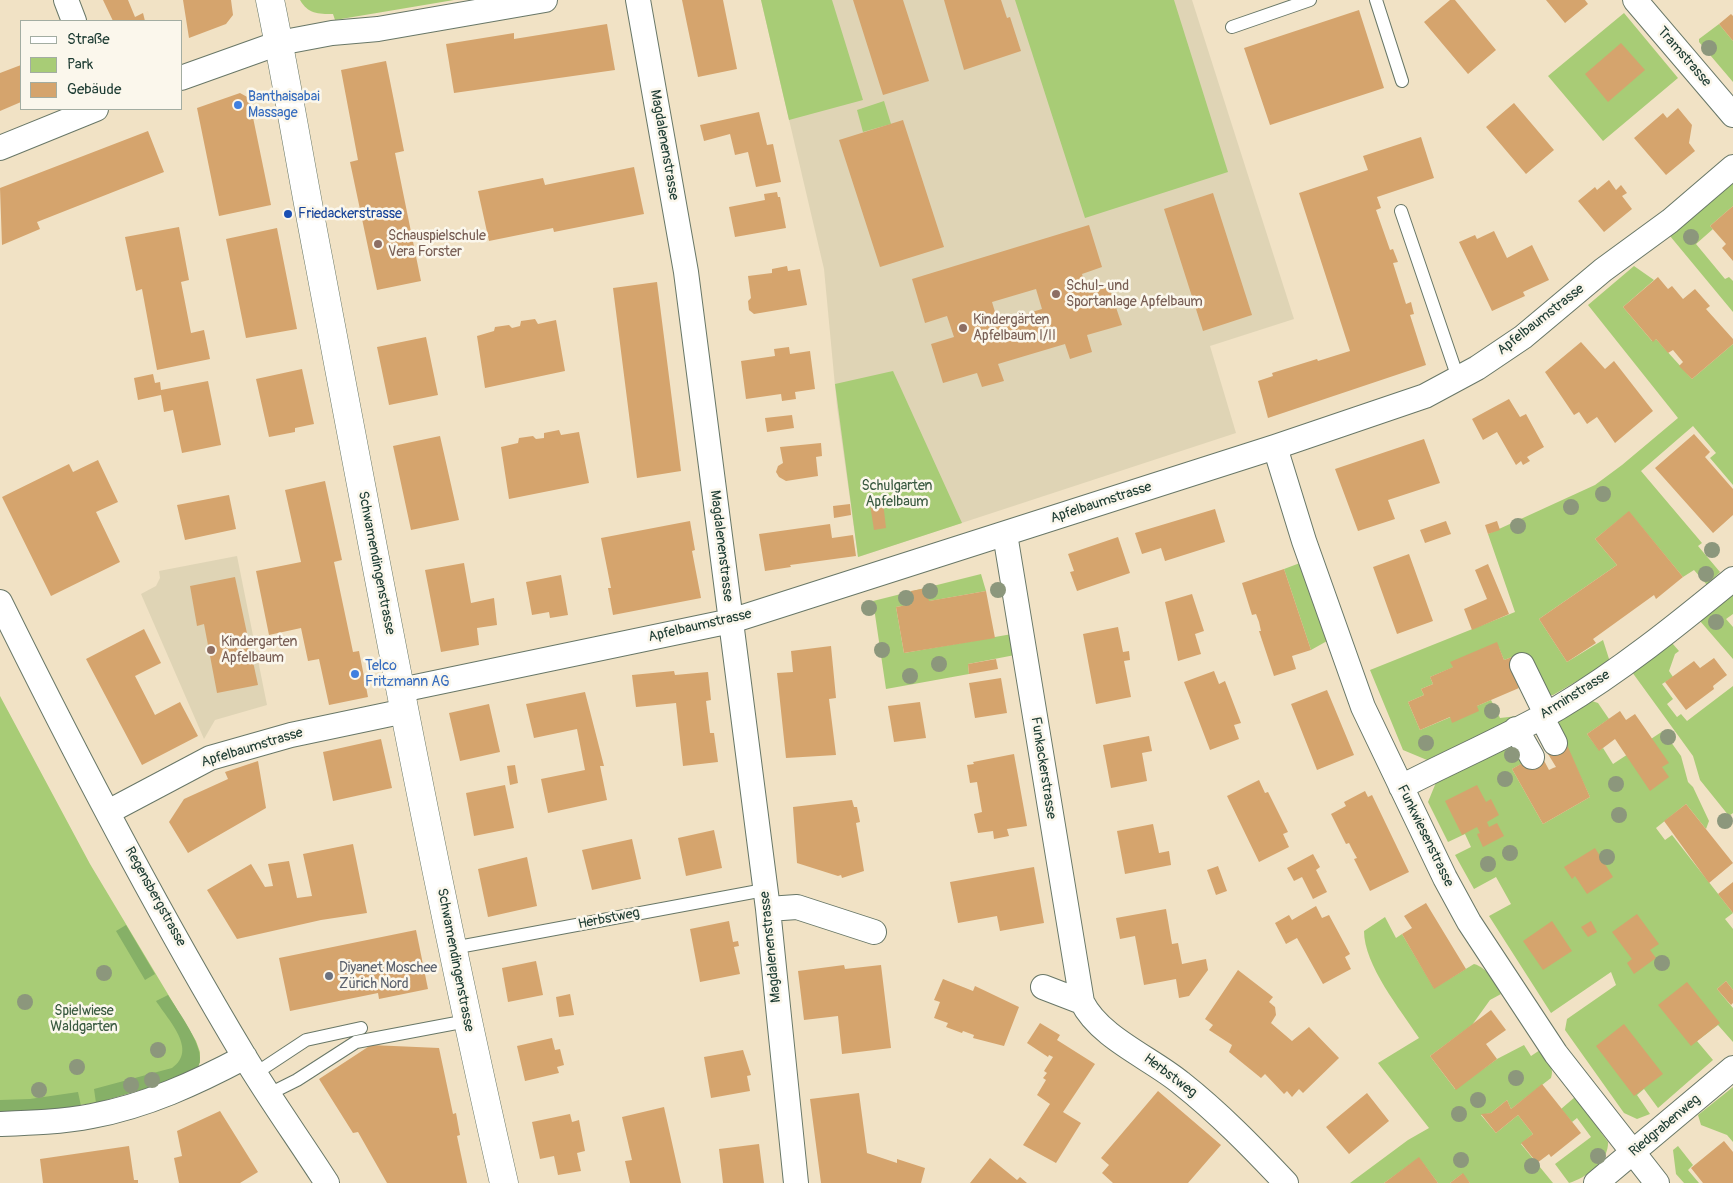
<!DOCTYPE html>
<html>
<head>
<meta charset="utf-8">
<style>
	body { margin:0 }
	#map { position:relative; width:1733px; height:1183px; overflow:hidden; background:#f1e2c5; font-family:Pangolin,sans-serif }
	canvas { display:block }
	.legend { position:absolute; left:20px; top:20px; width:162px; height:90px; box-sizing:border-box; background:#fbf7ec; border:1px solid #a3ada2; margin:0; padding:6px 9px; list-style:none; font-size:15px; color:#1f3d34 }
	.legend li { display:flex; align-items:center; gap:10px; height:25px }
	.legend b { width:25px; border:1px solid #a3ada2 }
</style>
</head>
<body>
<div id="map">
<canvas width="1733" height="1183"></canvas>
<ul class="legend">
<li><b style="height:6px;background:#fff"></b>Straße</li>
<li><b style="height:14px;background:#a8cc76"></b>Park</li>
<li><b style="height:14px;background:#d5a46d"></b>Gebäude</li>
</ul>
</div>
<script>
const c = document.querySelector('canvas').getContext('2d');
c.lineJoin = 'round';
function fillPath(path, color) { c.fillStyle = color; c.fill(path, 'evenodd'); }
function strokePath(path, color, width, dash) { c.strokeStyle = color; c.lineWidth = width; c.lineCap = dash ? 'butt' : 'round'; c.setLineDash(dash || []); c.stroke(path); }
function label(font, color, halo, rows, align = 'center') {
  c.font = font + ' Pangolin,sans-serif'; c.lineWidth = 5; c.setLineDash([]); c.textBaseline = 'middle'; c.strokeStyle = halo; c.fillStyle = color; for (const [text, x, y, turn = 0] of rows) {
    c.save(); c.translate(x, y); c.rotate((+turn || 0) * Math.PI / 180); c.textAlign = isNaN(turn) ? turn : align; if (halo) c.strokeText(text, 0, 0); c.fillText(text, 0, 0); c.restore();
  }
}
const built = new Path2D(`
	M761,0H1192L1294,319L1210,346L1236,433L858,557L837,407L824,269Z
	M237,556L267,705L215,720L204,739L141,594L156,586L160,578L159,571Z`);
const green = new Path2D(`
	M300,0H454L335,20L333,14C318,14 308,14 300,0Z
	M761,0H832L863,100L789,120Z
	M1015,0H1174L1228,172L1085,218Z
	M1624,13L1678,78L1603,141L1548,76Z
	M1719,24L1733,41V82L1699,42V39Z
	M884,101L891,124L863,132L857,110Z
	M1733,182V206L1710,226L1713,229L1696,244L1725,279L1729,277L1733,281V312L1670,236Z
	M1634,266L1654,280L1623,307L1652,341L1656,339L1692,379L1733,344V485L1710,458L1716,453L1693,426L1641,471L1702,543L1698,546L1720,572L1707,585L1694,570L1683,577L1629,512L1595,539L1617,565L1539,619L1567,662L1603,640L1610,662L1553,695H1548L1516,667L1512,657L1504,660L1499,648L1430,677L1433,684L1421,689L1424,695L1408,702L1420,730L1491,700L1500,718L1518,716L1427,760L1403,750L1370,670L1515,612L1488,534L1595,485L1622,465L1678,418L1588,305Z
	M893,371L962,523L858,557L835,384Z
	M1300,563L1327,641L1311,650L1284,569Z
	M981,574L986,591L896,607L904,653L1012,634L1015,655L968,664L969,674L886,689L873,601Z
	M1733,593V614L1726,619L1733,627V659L1700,621Z
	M1672,643L1679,651L1675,654L1669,671L1673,677L1662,684L1673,699L1667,704L1677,717L1681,714L1687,721L1733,686V813L1729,816L1700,780L1693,756L1632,672Z
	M0,696L90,864L196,1041L200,1052V1063L96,1103L0,1114Z
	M1589,700L1598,703L1609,719L1587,734L1599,750L1603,748L1613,764L1663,731L1681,756L1688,782L1693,787L1709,821L1706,829L1686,804L1656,828L1665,840L1672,835L1733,913L1725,919L1733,929V990L1726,981L1717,989L1733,1008V1042L1718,1025L1697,1041L1713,1060L1658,1108L1644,1089L1637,1095L1650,1114L1637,1119L1624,1113L1565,1030L1567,1019L1616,985L1611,972L1551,1013L1489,916L1511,904L1496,877L1474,889L1455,855L1471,847L1465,834L1448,842L1428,802L1437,780L1512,743L1523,763L1512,769L1543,824L1590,797L1554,720Z
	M1385,917L1396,938L1402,934L1434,988L1474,964C1488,968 1494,982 1501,994L1490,1000L1472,1025L1430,1056L1455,1089L1497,1059L1524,1045L1531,1056L1540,1050C1547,1059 1555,1067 1551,1078L1511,1109L1507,1100L1491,1113L1481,1115L1496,1133L1518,1115L1533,1134L1521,1144L1553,1183H1470L1462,1174L1450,1183H1438L1419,1158L1384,1183H1350L1408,1140L1429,1128L1378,1063L1419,1038C1400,1009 1364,965 1364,931Z
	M1733,1087V1142L1727,1135L1701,1125L1698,1115Z
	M1575,1097L1608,1142C1609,1161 1586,1178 1569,1183L1555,1164L1591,1137L1577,1118L1572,1122L1561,1109Z
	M1678,1146L1693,1165L1688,1170L1699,1183H1684L1676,1174L1673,1150Z`);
const forest = new Path2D(`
	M126,925L155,974L145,980L116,931Z
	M168,995C177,1010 206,1048 199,1065C197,1070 193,1073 189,1076L96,1103L94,1089L172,1068C198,1050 169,1021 156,1001Z
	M78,1092L81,1106L42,1112L0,1114V1100L30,1099Z`);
const building = new Path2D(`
	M103,0H128L135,17L143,13L145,21H113Z
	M183,0H231L233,15L226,24L189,38Z
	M682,0H723L737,69L698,77Z
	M853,0H903L929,81L883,95Z
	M944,0H1001L1007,18L1010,17L1021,51L964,70Z
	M1450,0H1455L1496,50L1468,74L1424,22Z
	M1546,0H1585L1588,4L1565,23Z
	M1359,10L1384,88L1270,125L1244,48Z
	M1731,14L1733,16V41L1719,24Z
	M607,24L615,70L454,93L446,44L514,33V39Z
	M1621,43L1645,70L1608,102L1585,74Z
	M386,61L404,151L395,153L421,281L377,290L350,162L358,160L341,70Z
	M21,65V102L0,111V73Z
	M240,93L249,98L271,205L219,216L197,108Z
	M1514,103L1554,150L1526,174L1486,127Z
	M1678,108L1692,125L1689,143L1695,151L1666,175L1634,138L1663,113L1667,118Z
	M759,112L767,145L773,144L781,182L756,187L748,152L735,155L730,134L704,141L700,125Z
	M903,120L944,247L880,267L839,140Z
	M148,131L164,172L37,222L40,229L2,245L0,188Z
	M1421,137L1434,178L1377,197L1381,208L1376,210L1390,250L1393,249L1398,262L1393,263L1406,304L1411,302L1414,314L1410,315L1426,365L1268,418L1258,381L1273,376L1272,373L1317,359L1318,361L1350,351L1299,193L1368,170L1363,156Z
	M634,167L644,214L554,232L553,228L489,241L478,191L543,178L545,185Z
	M1609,180L1616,190L1621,185L1627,193L1622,196L1632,209L1604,232L1578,201L1595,187L1597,190Z
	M777,192L778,197H780L786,228L735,237L729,207L765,200L764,194Z
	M1213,193L1252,315L1203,331L1164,209Z
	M1733,206V261L1722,248L1726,244L1710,226Z
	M1089,225L1102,267L1082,274L1088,293L1109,287L1122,325L1087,335L1092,352L1070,359L1065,344L998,364L1004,381L982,387L977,373L943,383L931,344L954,337L947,316L925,323L912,279ZM1036,289L1042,309L998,322L992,302Z
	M179,227L189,280L181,282L191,333L204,330L210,359L157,370L142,289L136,291L125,237Z
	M277,228L297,329L246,338L226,239Z
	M1494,231L1507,258L1532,245L1549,280L1523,292L1525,296L1492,311L1459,242L1475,235L1477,239Z
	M787,266L788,271L800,269L807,305L754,314L749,310L748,301L751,298L748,276L772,273V269Z
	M1658,277L1668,289L1672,286L1683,299L1695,289L1710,306L1706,309L1733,339V344L1692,379L1679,366L1683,362L1673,350L1668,353L1656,339L1653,342L1623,307Z
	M657,282L681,471L637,478L613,288Z
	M535,319L538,324L556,320L565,371L485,388L477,336L494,331L495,327L509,325L512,328L520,326L521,321Z
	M426,337L438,395L389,405L377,347Z
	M1581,342L1605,369L1614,361L1653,411L1615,443L1597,417L1587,424L1579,412L1574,415L1545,372Z
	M789,347L790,354L810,351L815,389L795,392L796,399L782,401L781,394L746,399L741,361L775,356L774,349Z
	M302,369L314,424L295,428V432L269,437L256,379Z
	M153,374L155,383L160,382L161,390L208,381L221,445L182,453L173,410L164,412L161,395L138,400L134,378Z
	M1509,399L1520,417L1526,414L1544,447L1527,457L1530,461L1523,465L1521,461L1516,465L1497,432L1483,440L1472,419Z
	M792,415L794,428L767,432L765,418Z
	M559,430L561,435L579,432L589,483L509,499L501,447L518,443L519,438L533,436L536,439L544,438V433Z
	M1694,434L1710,452L1705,457L1733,489V515L1713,533L1655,468Z
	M440,436L459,520L411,530L393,446Z
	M1424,439L1440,483L1388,500L1395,519L1358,531L1335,469Z
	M821,443L822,456L816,457L818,476L786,481L779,477L776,472L778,466L783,463L780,447Z
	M98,460L118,502L96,512L120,562L51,596L2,497L69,464L73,472Z
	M325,481L342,560L334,562L353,652L359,651L368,697L329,705L319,659L308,661L301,628L269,635L256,571L301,562L285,490Z
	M229,495L236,529L185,540L177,505Z
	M883,502L886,528L874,530L870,504Z
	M850,504L851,515L834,518L833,506Z
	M1215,509L1225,542L1165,561L1161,548L1142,554L1135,533Z
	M1629,511L1683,577L1656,599L1654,595L1593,639L1596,643L1567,662L1539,619L1617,565L1595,539Z
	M690,521L695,550L692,551L701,598L613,615L608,588H611L601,538Z
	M1446,521L1451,534L1425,543L1420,530Z
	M1497,521L1500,530L1488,534L1485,525Z
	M830,524L832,538L853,535L856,556L790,565L791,567L765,571L759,534Z
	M1118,537L1130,573L1077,591L1070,572L1074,571L1068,554Z
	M1409,554L1433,621L1397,634L1373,567Z
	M464,563L471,603L494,598L497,625L477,628L479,645L441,652L425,570Z
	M1488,564L1509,614L1472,630L1464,609L1487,599L1475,570Z
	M1284,569L1311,650L1292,656L1296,669L1274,676L1259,631H1261L1259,622L1256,614L1252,615L1242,583Z
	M561,575L568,615L550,618L549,612L532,615L526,582Z
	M235,577L258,685L217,693L204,624L197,626L190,586Z
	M926,588L929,601L986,591L995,638L904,653L896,607L912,604L911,591Z
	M1192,594L1204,631L1195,634L1201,654L1178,661L1165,602Z
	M1118,627L1123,652L1129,651L1130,660L1124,661L1131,697L1096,704L1083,634Z
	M144,629L161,663L135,676L155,715L180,702L198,736L142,765L86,659Z
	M1497,642L1504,660L1512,657L1520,675L1514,677L1519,688L1477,706L1479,711L1452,723L1450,717L1420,730L1408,702L1424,695L1421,689L1433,684L1430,677L1453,667L1450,662Z
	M831,646L836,698L829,699L836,755L786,758L777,673L793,672L791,651Z
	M1714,658L1727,675L1713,686L1714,689L1686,710L1665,682L1694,661L1700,668Z
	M996,659L998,669L969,674L968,664Z
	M674,671L675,675L708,672L711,700L706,701L710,733H714L718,762L683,766L676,703L636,707L632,675Z
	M1214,671L1219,684L1225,681L1241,723L1234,725L1239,739L1210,750L1184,682Z
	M1001,678L1007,713L975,718L969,683Z
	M1327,690L1354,755L1317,770L1291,704Z
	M585,692L604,766H600L607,800L548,813L541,779L585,770L577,729L534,738L526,704Z
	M920,702L926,738L894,742L888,706Z
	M489,704L500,752L460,761L449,713Z
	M1620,711L1626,720L1635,714L1669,763L1662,767L1669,777L1650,791L1615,739L1599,751L1587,734Z
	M1149,736L1152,751L1142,753L1147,781L1111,788L1103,745Z
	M1564,738L1590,797L1543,824L1512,769L1540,753L1549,770L1553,768L1556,767L1545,749Z
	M381,739L392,788L333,801L323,752Z
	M1014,754L1027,826L1007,829L1009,836L994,839L993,831L978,833L974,814L982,812L977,782L970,783L967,765L974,764L973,762Z
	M258,761L266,808L188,853L169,822L184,799L228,779L225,772Z
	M515,765L518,783L510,785L507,766Z
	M1259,780L1265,793L1268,792L1288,832L1283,834L1289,847L1259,862L1227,796Z
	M505,785L514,828L474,836L466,793Z
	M1477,785L1486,802L1491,799L1499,815L1487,822L1489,827L1497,823L1504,836L1483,847L1477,834L1480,833L1477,827L1462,835L1445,801Z
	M1365,791L1368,797L1372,795L1409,872L1370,891L1354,859L1357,858L1353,851L1349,843L1346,844L1331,814L1346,806L1344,802Z
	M852,800L854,807H857L860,822L856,823L864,871L842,878L841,875L838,876L797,863L793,807Z
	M1686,804L1733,863L1709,883L1664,821Z
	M1153,824L1159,853L1169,851L1171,865L1125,874L1117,831Z
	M714,830L722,868L686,876L678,838Z
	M632,839L641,879L592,890L582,850Z
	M353,844L367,913L321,920L237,939L207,890L251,864L265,887L273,886L268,864L289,861L297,898L312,896L303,854Z
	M1595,848L1613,877L1587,894L1575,876L1572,879L1564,867Z
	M1313,854L1320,867L1316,870L1327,892L1313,899L1302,877L1294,881L1287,868Z
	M527,857L537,906L488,917L478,869Z
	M1218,866L1227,891L1216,895L1207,870Z
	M1034,867L1044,923L1000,931L997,916L958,923L950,882Z
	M1733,882V913L1718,894Z
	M1426,903L1466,969L1434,989L1402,934L1412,928L1404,916Z
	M1316,906L1322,918L1329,915L1350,954L1345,957L1351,969L1323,984L1297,938L1286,944L1275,923L1289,915L1292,920Z
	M1166,909L1172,944L1178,943L1182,964L1206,959L1208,970L1189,996L1179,998L1176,979L1144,985L1135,936L1120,939L1116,918Z
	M1637,914L1659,944L1650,950L1656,958L1634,974L1627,963L1632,959L1612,932Z
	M729,921L733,942L738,941L739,946L734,947L740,974L700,982L690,929Z
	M1552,921L1572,951L1543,970L1523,941Z
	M1591,921L1597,932L1588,937L1581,927Z
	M416,930L428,989L379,999L378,993L290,1011L279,958Z
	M536,961L543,995L508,1002L502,968Z
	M844,965L845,969L881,965L891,1048L842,1054L838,1016L804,1020L798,971Z
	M1238,970L1273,997L1269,1002L1275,1007L1276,1015L1271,1023L1292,1041L1309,1027L1339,1058L1303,1093L1299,1089L1292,1097L1287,1091L1284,1094L1265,1074L1261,1078L1229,1052L1232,1045L1209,1030L1213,1025L1205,1019Z
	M943,979L973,991L975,986L1019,1007L1004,1046L973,1038L974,1035L963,1031L962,1033L946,1027L948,1023L934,1018L940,1002L934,1000Z
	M1726,981L1733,990V1003L1731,1005L1717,989Z
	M1687,982L1720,1023L1691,1046L1658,1005Z
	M570,994L574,1015L559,1017L556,997Z
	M1491,1010L1506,1030L1486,1044L1497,1059L1456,1090L1430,1056Z
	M1040,1023L1060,1035L1057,1040L1095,1064L1063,1112L1081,1123L1056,1163L1023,1145L1050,1104L1037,1095L1046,1080L1043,1078L1047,1073L1044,1071L1053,1057L1049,1055L1048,1057L1027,1043Z
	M1624,1024L1663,1074L1634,1096L1596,1046Z
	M552,1038L555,1050L560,1049L564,1065L557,1067L559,1073L525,1081L517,1046Z
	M371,1045L439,1048L453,1114L456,1113L460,1135L457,1136L467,1183H387L358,1132L353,1133L319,1079Z
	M743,1050L751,1075L747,1076L750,1091L711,1098L704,1057Z
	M1542,1084L1581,1133L1551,1157L1549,1154L1537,1163L1521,1143L1533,1134L1518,1115L1496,1133L1481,1114L1491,1113L1507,1100L1511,1109Z
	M1158,1091L1221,1145L1188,1183H1113L1102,1173L1109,1165L1101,1158Z
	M859,1093L867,1153L897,1163V1159L925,1168L921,1183H821L810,1099Z
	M1367,1093L1389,1121L1349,1154L1326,1127Z
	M664,1107L681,1183H630L625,1161L632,1160L622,1117Z
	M220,1111L258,1172L240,1183H179L174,1158L182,1156L177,1131Z
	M570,1114L572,1122L579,1120L585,1151L577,1153L581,1171L558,1175L554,1156L540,1159L532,1122Z
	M1724,1141L1733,1152V1183H1703L1691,1168Z
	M759,1144L764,1183H723L719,1149Z
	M129,1146L134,1180H138V1183H43L40,1159Z
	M1419,1157L1438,1183H1384Z
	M990,1158L1017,1180L1020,1177L1027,1183H970Z
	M1463,1173L1470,1183H1450Z`);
const lane = new Path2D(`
	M1376,0L1402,81
	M1232,27L1310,0
	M1401,211L1458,378
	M453,948L764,890
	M256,1073L306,1040L361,1028
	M269,1094L297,1080L356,1042L467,1021`);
const street = new Path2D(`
	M66,0L74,21
	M638,0L686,272L768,909L796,1183
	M1635,0L1733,115
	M181,78L279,43L332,33L378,29L545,0
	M0,148L96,109
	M1275,447L1304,541L1363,707L1445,878L1469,922L1556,1054L1657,1183
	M1005,534L1082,1002C1100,1038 1151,1058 1181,1083C1219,1113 1253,1148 1286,1183
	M0,602C76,756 156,909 244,1056C270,1099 300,1141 327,1183
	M1522,665L1546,714
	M401,690L731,621L1275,447L1425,396L1477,368L1523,337L1603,270L1670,221L1733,167
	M1541,716L1555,743
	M1516,729L1532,757
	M1401,787C1453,760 1507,737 1558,708C1620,671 1677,625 1733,579
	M108,812L210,758L291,735L405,711
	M768,909L797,907L874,932
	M1043,987L1082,1002
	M0,1124C30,1123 62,1122 92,1116C146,1106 196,1083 245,1057
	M1596,1183L1733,1068`);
const secondary = new Path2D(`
	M270,0C288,87 302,175 319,262C377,570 434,878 504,1183`);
const trees = [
	[1709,48],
	[1691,237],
	[1603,494],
	[1571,507],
	[1518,526],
	[1712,550],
	[1706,574],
	[998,590],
	[930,591],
	[906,598],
	[869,608],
	[1716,622],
	[882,650],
	[939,664],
	[910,676],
	[1492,711],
	[1668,737],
	[1426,743],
	[1512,755],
	[1505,779],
	[1616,784],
	[1619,815],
	[1725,821],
	[1510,853],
	[1607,857],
	[1488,864],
	[1662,963],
	[104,973],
	[25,1002],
	[158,1050],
	[77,1067],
	[1516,1078],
	[152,1080],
	[131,1085],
	[39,1090],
	[1478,1100],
	[1459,1114],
	[1598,1156],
	[1461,1160],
	[1532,1166]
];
const markers = [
	[238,105,5,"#3f7fe0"],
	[288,214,5,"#1a4fb4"],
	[378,244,5,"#8d6e63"],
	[1056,294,5,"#8d6e63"],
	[963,328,5,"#8d6e63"],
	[211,650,5,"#8d6e63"],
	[355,674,5,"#3f7fe0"],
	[329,976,5,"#6b7280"]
];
const streetNames = [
	["Tramstrasse",1684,57,49],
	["Magdalenenstrasse",664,145,80],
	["Apfelbaumstrasse",1541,320,-38],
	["Apfelbaumstrasse",1101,503,-18],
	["Magdalenenstrasse",721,546,83],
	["Schwamendingenstrasse",376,563,79],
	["Apfelbaumstrasse",700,626,-13],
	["Arminstrasse",1575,695,-32],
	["Apfelbaumstrasse",252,748,-17],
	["Funkackerstrasse",1043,768,81],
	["Funkwiesenstrasse",1425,836,64],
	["Regensbergstrasse",155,897,61],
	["Herbstweg",609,919,-11],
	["Magdalenenstrasse",771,947,-96],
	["Schwamendingenstrasse",455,960,79],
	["Herbstweg",1170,1076,37],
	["Riedgrabenweg",1665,1126,-40]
];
const shopNames = [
	["Banthaisabai",248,97],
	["Massage",248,113],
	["Telco",365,666],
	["Fritzmann AG",365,682]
];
const transitNames = [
	["Friedackerstrasse",298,214]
];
const educationNames = [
	["Schauspielschule",388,236],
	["Vera Forster",388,252],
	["Schul- und",1066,286],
	["Sportanlage Apfelbaum",1066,302],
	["Kindergärten",973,320],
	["Apfelbaum I/II",973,336],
	["Kindergarten",221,642],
	["Apfelbaum",221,658]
];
const parkNames = [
	["Schulgarten",897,486],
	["Apfelbaum",897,502],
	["Spielwiese",84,1011],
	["Waldgarten",84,1027]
];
const worshipNames = [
	["Diyanet Moschee",339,968],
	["Zürich Nord",339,984]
];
fillPath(built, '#dfd4b5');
fillPath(green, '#a8cc76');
fillPath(forest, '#86b067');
fillPath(building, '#d5a46d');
strokePath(lane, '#687767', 14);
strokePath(street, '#687767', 26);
strokePath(secondary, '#687767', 29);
strokePath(lane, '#fff', 12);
strokePath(street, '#fff', 24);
strokePath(secondary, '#fff', 28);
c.fillStyle = '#8c977c';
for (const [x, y] of trees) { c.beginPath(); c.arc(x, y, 8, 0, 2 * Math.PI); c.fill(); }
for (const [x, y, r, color] of markers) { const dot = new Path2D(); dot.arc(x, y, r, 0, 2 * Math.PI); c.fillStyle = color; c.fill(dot); strokePath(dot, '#fbf7ec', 2); }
label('14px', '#1f3d34', '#fbf7ec', streetNames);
label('14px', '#366cbe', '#fbf7ec', shopNames, 'left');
label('14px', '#164399', '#fbf7ec', transitNames, 'left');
label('14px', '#785e54', '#fbf7ec', educationNames, 'left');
label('14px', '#3a5a41', '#fbf7ec', parkNames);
label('14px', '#5b616d', '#fbf7ec', worshipNames, 'left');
</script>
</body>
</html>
